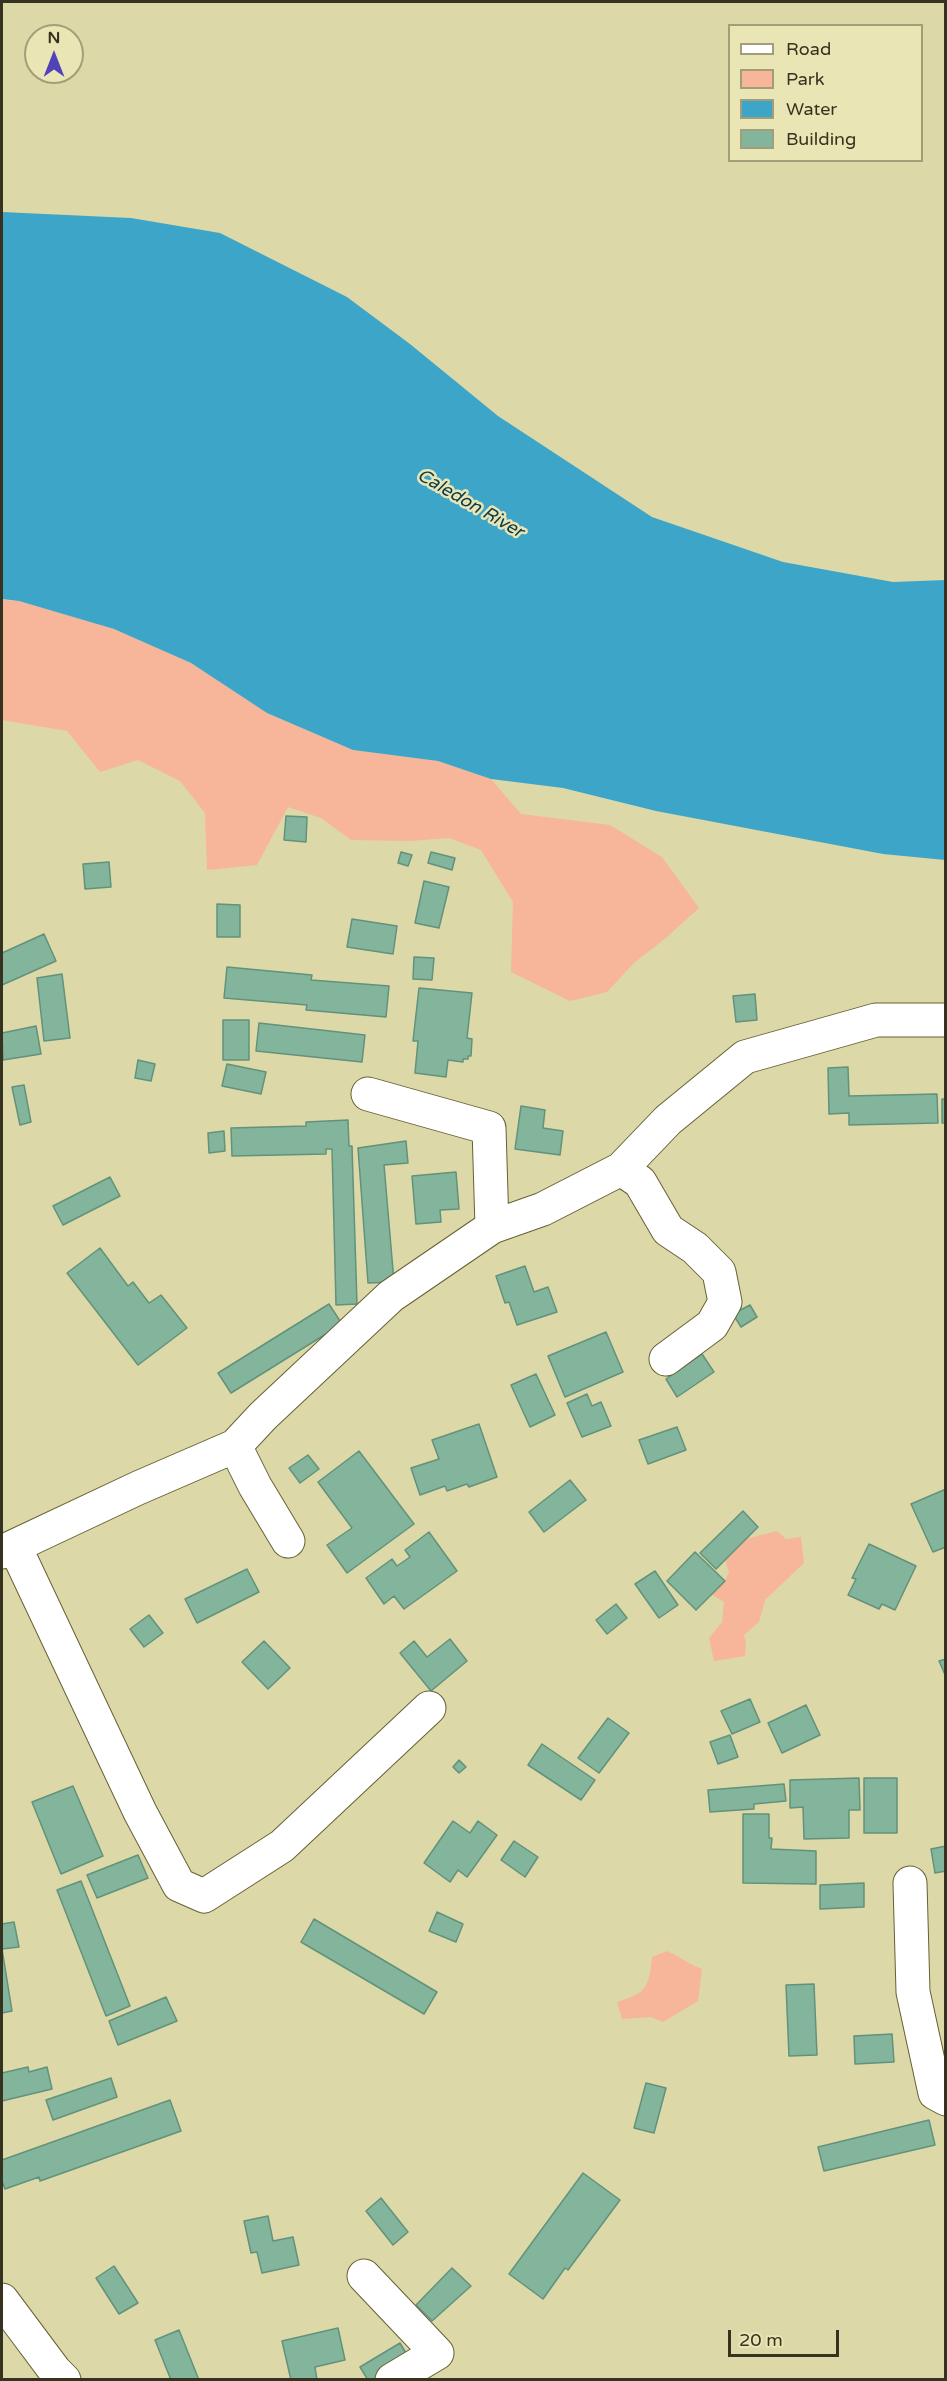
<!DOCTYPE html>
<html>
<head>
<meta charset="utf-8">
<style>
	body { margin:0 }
	#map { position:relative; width:947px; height:2381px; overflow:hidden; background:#ddd8a8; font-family:"Varela Round",sans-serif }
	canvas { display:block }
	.frame { position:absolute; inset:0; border:3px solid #353320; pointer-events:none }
	.legend { position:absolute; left:728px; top:24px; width:195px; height:138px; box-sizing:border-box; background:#eae5b5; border:2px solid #a29e79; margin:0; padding:8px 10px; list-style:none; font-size:18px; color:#353320 }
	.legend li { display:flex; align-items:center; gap:12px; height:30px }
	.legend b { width:30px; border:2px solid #a29e79 }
	.north { position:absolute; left:24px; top:24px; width:60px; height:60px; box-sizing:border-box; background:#eae5b5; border:2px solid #a29e79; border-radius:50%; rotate:0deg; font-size:16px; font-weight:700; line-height:24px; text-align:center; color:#353320 }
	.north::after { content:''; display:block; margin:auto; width:21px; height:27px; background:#5242b9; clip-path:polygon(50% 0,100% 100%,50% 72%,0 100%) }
	.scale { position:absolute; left:728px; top:2330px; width:111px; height:27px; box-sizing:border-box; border:3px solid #353320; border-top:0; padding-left:8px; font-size:18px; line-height:21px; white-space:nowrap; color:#353320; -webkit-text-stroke:4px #eae5b5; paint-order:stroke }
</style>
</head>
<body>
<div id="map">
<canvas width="947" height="2381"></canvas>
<div class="frame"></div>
<ul class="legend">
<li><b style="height:8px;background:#fff"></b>Road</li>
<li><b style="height:16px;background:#f7b59a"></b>Park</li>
<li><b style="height:16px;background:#3da6c8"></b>Water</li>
<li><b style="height:16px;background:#83b49c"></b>Building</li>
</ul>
<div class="north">N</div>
<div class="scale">20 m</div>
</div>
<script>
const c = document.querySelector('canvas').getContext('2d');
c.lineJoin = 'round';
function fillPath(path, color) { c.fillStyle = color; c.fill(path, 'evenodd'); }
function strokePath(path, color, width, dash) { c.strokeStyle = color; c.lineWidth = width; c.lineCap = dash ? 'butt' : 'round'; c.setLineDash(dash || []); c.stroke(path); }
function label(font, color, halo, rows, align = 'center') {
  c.font = font + ' "Varela Round",sans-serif'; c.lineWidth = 5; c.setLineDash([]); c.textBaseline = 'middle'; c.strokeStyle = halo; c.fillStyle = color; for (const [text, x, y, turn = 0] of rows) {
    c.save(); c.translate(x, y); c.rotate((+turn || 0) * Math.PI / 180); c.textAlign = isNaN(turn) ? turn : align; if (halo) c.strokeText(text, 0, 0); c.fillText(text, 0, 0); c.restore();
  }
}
const green = new Path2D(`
	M2,600L19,601L114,629L191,663L267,713L353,750L438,761L491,779L521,814L610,825L662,857L699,908L667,937L634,963L607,992L570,1001L511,972L513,902L481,850L449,838L410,841L351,840L321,818L288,807L257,865L207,870L205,813L180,781L138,760L100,772L67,731L2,720Z
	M777,1531L786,1539L801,1537L804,1563L765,1600L759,1622L744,1635L746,1642L745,1656L714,1661L709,1638L722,1622L724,1602L711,1594L725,1581L729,1572L725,1560L746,1539Z
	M667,1951C680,1957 689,1964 702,1969L698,2001L663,2022L651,2017L622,2019L617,2002C647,1993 649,1987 652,1957Z`);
const water = new Path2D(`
	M2,212L131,218L220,233L347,297L410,344L498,416L652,517L783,562L893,582L945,580V860L883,854L656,811L563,788L491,779L438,761L353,750L267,713L191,663L114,629L19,601L2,599Z`);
const building = new Path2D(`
	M286,816L307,817L306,842L284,840Z
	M401,852L412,855L408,866L398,863Z
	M431,852L455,858L452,870L428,863Z
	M109,862L111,887L85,889L83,864Z
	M424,881L449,887L439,928L415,923Z
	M217,904L240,905V937H217Z
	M352,919L397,926L393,954L347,947Z
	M44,934L56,961L2,985V953Z
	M414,957L434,958L432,980L413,979Z
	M227,967L312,975L311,980L389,986L386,1017L306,1010L307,1005L224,998Z
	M62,974L70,1038L44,1041L37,978Z
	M419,988L472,993L467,1038L472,1039L471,1056H468V1059H463V1062L448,1060L446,1077L415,1073L418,1041H413Z
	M755,994L757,1020L736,1022L733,996Z
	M223,1020H249V1060H223Z
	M259,1023L365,1035L362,1062L256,1051Z
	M36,1026L41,1054L3,1060L2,1033Z
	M138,1060L155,1064L151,1081L135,1078Z
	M227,1064L266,1072L261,1094L222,1086Z
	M848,1067L849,1096L937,1094L938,1123L849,1125V1113L829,1114L828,1068Z
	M24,1085L31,1122L20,1125L12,1087Z
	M942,1099H946V1123H942Z
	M521,1106L545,1110L543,1128L563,1131L560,1155L515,1149Z
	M348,1120L349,1146H352L357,1304L336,1305L332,1149H326V1154L232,1156L231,1128L306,1126V1122Z
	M224,1131L225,1151L209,1153L208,1133Z
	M406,1141L408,1163L384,1165L394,1282L368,1283L358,1148Z
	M456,1172L459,1209L440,1210L441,1222L416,1224L412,1176Z
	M110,1177L120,1196L63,1225L53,1206Z
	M100,1248L128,1286L133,1282L149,1303L161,1295L187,1328L138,1365L67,1273Z
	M525,1266L534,1292L548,1287L557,1312L517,1325L509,1302L505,1303L496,1276Z
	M329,1304L342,1324L231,1393L218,1373Z
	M750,1305L757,1317L741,1327L733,1314Z
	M606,1332L623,1372L565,1397L548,1356Z
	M702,1354L714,1372L677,1397L666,1379Z
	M536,1374L555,1415L530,1427L511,1385Z
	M587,1394L592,1406L601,1402L611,1426L582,1437L567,1403Z
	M479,1424L497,1477L469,1487L467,1484L447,1491L445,1486L420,1495L411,1468L439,1459L432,1440Z
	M677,1427L686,1450L648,1464L639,1440Z
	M359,1451L414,1524L347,1573L327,1545L352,1528L318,1482Z
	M308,1455L319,1469L300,1483L289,1468Z
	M570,1480L586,1500L544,1532L529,1512Z
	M946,1489V1547L933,1552L911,1504Z
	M743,1511L758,1527L716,1569L700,1553Z
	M429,1532L457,1571L404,1609L394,1596L384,1604L366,1578L392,1559L397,1566L410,1557L405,1550Z
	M869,1544L916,1566L895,1610L882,1604L879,1609L848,1595L856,1579L852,1578Z
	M695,1552L725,1581L696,1610L667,1581Z
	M247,1569L259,1592L197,1623L185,1599Z
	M655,1571L678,1605L659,1618L635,1584Z
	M616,1604L627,1618L607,1634L596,1620Z
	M149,1615L163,1633L144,1647L130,1629Z
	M450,1639L467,1661L431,1691L400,1653L414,1641L427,1657Z
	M264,1641L290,1668L268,1689L242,1662Z
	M946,1659V1677L939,1661Z
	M750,1699L760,1722L732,1734L721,1711Z
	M806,1705L820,1735L782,1753L768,1723Z
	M608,1718L629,1733L599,1773L578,1758Z
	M730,1735L738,1757L718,1764L710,1742Z
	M542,1744L595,1780L581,1800L528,1765Z
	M459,1760L466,1767L459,1773L453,1767Z
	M859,1778L860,1810H849V1838L804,1839L803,1807L790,1808V1780Z
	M864,1778H897V1833H864Z
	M784,1784L786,1801L754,1804V1809L710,1812L708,1790Z
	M73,1786L103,1856L61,1874L32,1802Z
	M743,1814H769V1838H772L771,1849L816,1851V1884L743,1883Z
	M453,1821L470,1833L478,1821L497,1835L467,1877L458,1870L450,1882L424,1863Z
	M514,1841L538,1857L525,1877L501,1860Z
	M946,1846V1871L935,1873L931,1849Z
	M138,1855L148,1878L97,1898L87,1875Z
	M81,1881L130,2006L106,2016L57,1890Z
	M864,1883V1907L820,1909V1885Z
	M437,1912L463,1924L456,1942L429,1931Z
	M314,1919L437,1992L424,2014L301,1942Z
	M14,1922L19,1947L2,1949L12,2011L2,2013V1924Z
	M814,1984L817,2055L789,2056L786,1985Z
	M166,1997L177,2021L118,2045L109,2021Z
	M892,2034L894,2062L855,2064L854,2036Z
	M28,2067L29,2072L47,2067L52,2089L2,2101V2073Z
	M111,2078L117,2097L53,2120L46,2100Z
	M646,2083L666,2088L654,2133L634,2128Z
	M170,2100L181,2131L40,2181L39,2177L5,2189L2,2181V2160Z
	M929,2120L935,2145L824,2171L818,2147Z
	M583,2173L620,2200L568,2270L565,2268L543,2299L509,2274Z
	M381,2198L408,2232L393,2245L366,2211Z
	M268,2216L273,2241L293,2237L299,2265L262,2273L257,2252L251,2253L244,2221Z
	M114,2266L138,2303L119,2314L96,2278Z
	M452,2268L471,2286L432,2321L416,2305Z
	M338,2328L345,2360L315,2367L317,2380H291L282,2341Z
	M179,2330L199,2380H171L155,2340Z
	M400,2343L409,2358L375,2380H368L360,2367Z`);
const minor = new Path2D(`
	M368,1094L489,1128L492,1227
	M621,1169L640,1182L668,1230L695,1248L719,1272L725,1302L712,1325L666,1359
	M235,1446L255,1486L288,1541
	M15,1547L140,1812L179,1885L204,1896L282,1846L429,1708
	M2,1552L138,1488L235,1446L263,1416L391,1296L492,1227L543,1209L621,1169L668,1120L745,1057L876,1020H946
	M910,1883L913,1992L935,2093L946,2099
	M364,2276L437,2353L392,2380
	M2,2300L55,2371L64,2380`);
const waterNames = [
	["Caledon River",470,504,30]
];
fillPath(green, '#f7b59a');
fillPath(water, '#3da6c8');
fillPath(building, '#83b49c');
strokePath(building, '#62927b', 1.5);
strokePath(minor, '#666135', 35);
strokePath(minor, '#fff', 33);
label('italic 18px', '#0a3a48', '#eae5b5', waterNames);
</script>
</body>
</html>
